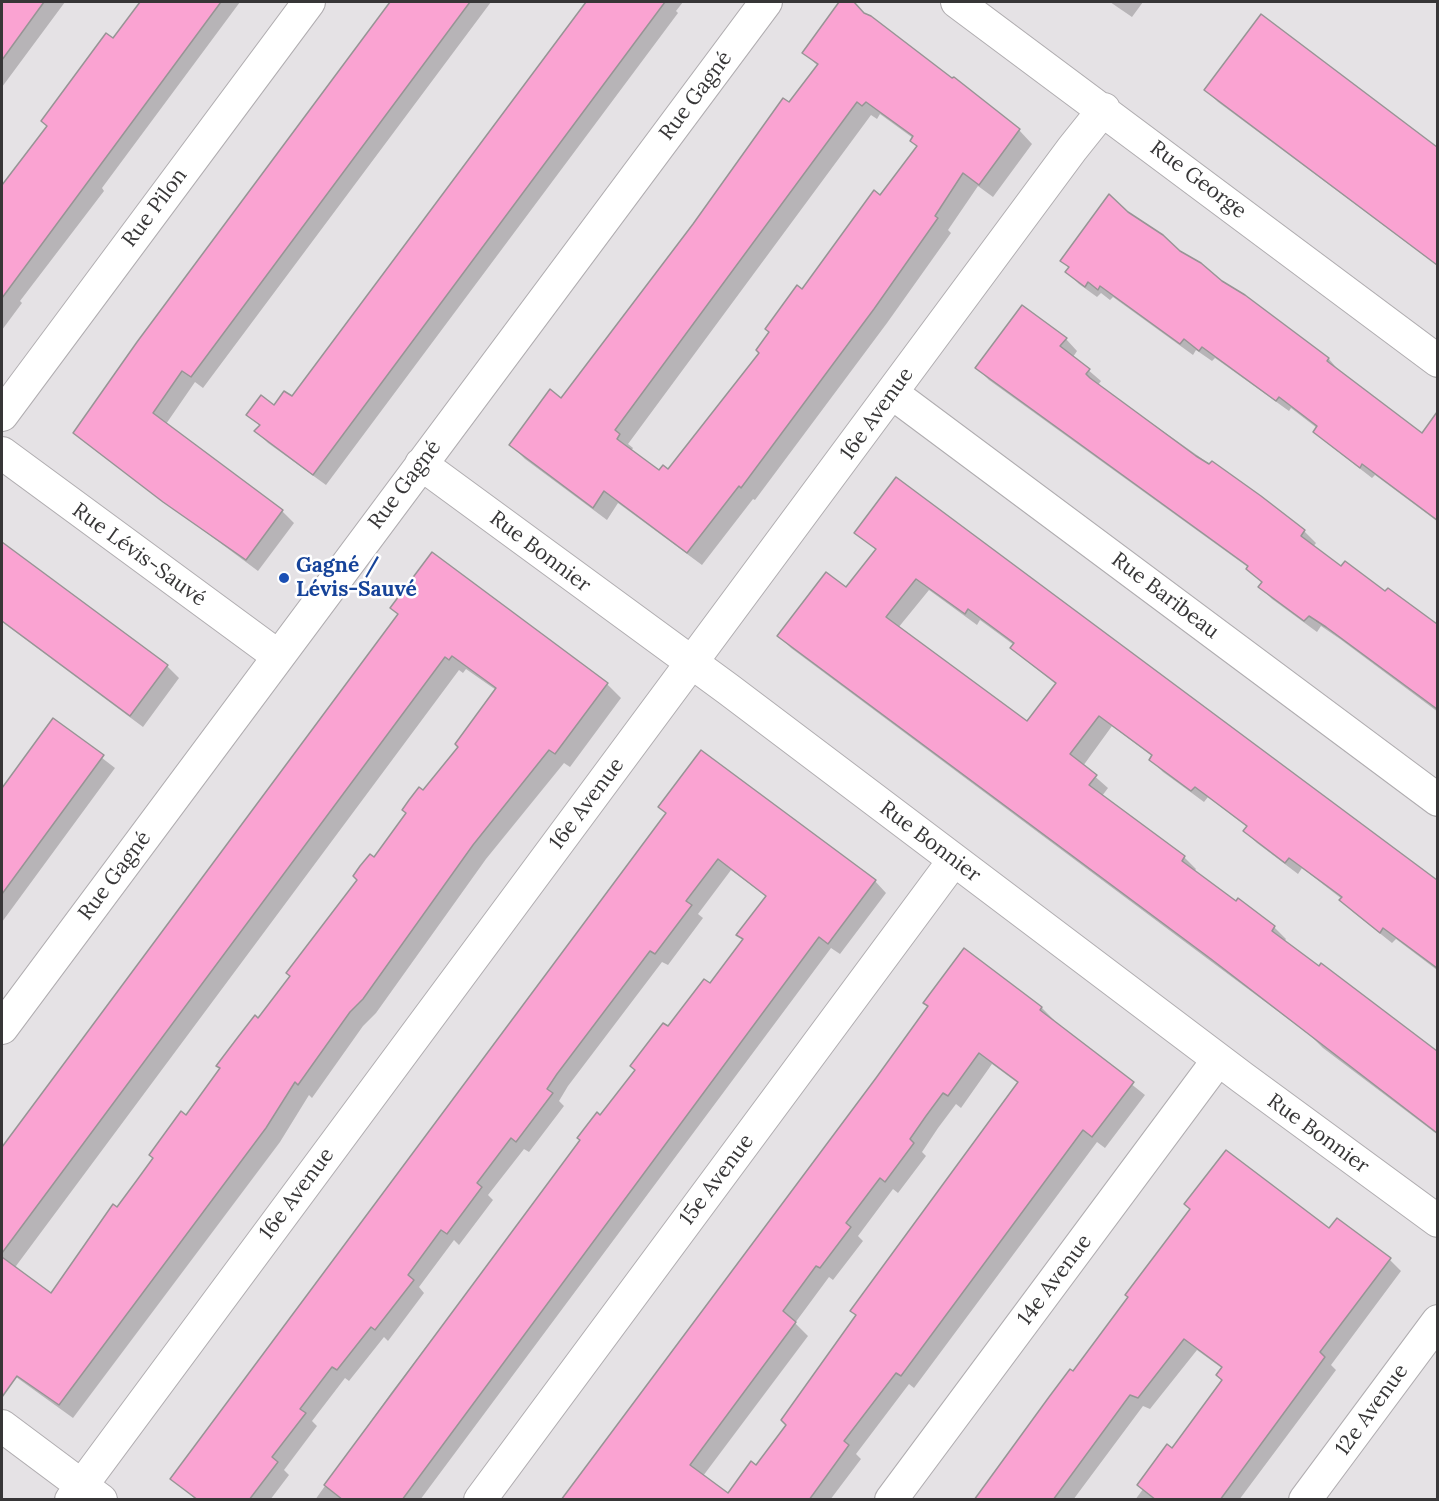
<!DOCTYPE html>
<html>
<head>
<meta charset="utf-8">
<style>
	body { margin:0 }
	#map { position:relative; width:1439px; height:1501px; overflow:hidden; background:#e5e2e5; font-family:Lora,serif }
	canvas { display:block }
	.frame { position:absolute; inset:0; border:3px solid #373637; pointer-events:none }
</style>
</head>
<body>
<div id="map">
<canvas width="1439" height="1501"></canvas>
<div class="frame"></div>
</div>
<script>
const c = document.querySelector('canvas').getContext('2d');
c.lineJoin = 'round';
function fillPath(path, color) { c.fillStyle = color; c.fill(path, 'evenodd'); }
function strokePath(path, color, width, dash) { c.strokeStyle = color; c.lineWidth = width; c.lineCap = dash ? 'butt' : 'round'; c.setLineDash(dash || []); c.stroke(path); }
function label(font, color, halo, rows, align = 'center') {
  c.font = font + ' Lora,serif'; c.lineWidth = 5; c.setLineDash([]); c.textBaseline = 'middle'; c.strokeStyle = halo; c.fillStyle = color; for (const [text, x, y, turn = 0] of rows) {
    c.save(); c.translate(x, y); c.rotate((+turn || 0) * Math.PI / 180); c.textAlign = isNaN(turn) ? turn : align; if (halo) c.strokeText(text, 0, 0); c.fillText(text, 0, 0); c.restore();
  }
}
const shadow = new Path2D(`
	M2,2H65L2,87Z
	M142,2H240L102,188L104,191L20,301L22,303L2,330V187Z
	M392,2H491L203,388L195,382L166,424L282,511L294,523L258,571L87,444L75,433L138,343Z
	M587,2H683L676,11L678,13L326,485L268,443L256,431L260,426L248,415L292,399Z
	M841,2H847L1019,130L1032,144L993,197L978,186L948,230L951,233L887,323L755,500L753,499L702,565L618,503L607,520L525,459L511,445L562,400L818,66L804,53ZM880,114L913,138L918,147L802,291L760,353L668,471L659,473L631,451L633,448L628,444L871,115L877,119Z
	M1110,2H1143L1132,17Z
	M1261,16L1438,148V266L1218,102L1206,90Z
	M1127,213L1291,331L1329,359L1340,372L1438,445V522L1375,475L1372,478L1327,443L1315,431L1317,428L1291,408L1289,411L1215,358L1212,361L1196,350L1193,355L1113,297L1110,300L1101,293L1097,297L1079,284L1067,272L1070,269L1062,261Z
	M1066,339L1077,351L1073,357L1101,381L1098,385L1304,531L1316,543L1313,547L1341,568L1385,593L1388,590L1438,626V712L1340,639L1321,626L1317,632L1272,599L1260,587L1262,583L1249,568L989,380L977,368Z
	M896,479L1438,884V975L1437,970L1396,939L1392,943L1353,912L1342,899L1302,868L1298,874L1257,843L1245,831L1247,827L1208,797L1204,802L1163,772L1151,760L1153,757L1112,726L1083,766L1108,788L1102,796L1184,857L1196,869L1194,872L1274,927L1286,939L1284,942L1320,968L1322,965L1438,1052V1135L1323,1048L1311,1036L791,648L779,636L847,589L876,550L856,532ZM929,590L977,625L980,620L1014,645L1012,648L1024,659L1057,685L1028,723L898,628Z
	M2,544L167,666L179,678L143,727L2,622Z
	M400,615L607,684L621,698L570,767L564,763L486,859L376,1013L363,1026L312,1098L309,1095L280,1142L73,1418L16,1377L11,1353L2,1347V1149ZM466,669L496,690L459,747L187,1117L51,1296L17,1271L16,1266L459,670L463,673Z
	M53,720L115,768L2,922V791Z
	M667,814L875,881L886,893L840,954L831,948L420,1500H315L391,1393L668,1028L710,985L744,940L738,935L767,897L731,870L698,914L703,918L668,965L662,962L568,1086L559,1101L564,1106L529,1152L524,1149L488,1195L493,1200L459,1245L454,1240L419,1287L424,1293L388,1341L384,1337L349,1381L345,1378L312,1421L317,1426L284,1470L289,1475L270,1500H196L172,1478Z
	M965,950L1042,1008L1054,1020L1053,1022L1145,1095L1105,1148L1097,1142L914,1388L909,1384L856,1454L861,1459L830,1500H564L929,1007ZM992,1064L1019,1084L788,1425L756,1467L728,1496L703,1476L808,1336L795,1323L829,1277L833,1280L863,1241L858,1236L893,1189L898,1193L926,1156L922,1152L938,1128L956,1104L961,1108Z
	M1329,1230L1390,1260L1401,1271L1331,1365L1336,1370L1239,1500H1135L1223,1381V1369L1197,1350L1150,1409L1143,1406L1073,1500H976L1073,1373Z`);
const building = new Path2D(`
	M2,2H44L2,60Z
	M140,2H221L2,298V185L47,126L41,121L106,33L113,38Z
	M390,2H470L191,377L182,371L153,413L283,510L246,560L163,502L73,433L137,342Z
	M586,2H665L313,475L254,431L260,425L246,415L261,395L274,405L284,391L292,396Z
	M839,2H854L864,13L871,16L952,78L954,77L1020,129L979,185L963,173L935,216L938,218L874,309L741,488L739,486L687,553L604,491L593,508L509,445L550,389L561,398L693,224L783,98L789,102L818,64L802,53ZM857,102L862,106L866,102L913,136L910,141L917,146L880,195L874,190L802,289L797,285L765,329L769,332L756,350L759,353L668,469L663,465L659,470L617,439L620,434L615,430Z
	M1261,14L1437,147V265L1204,90Z
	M1109,194L1128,212L1163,235L1180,251L1201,263L1222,281L1245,295L1329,358L1327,361L1422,433L1437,412V520L1362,464L1360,468L1313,432L1317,426L1279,397L1276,401L1202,347L1199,351L1184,339L1180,344L1100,286L1098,290L1088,282L1085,287L1065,272L1069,267L1060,261Z
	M1022,305L1067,338L1060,346L1090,369L1086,374L1090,378L1196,456L1209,464L1212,461L1261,496L1305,530L1301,536L1341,566L1345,561L1385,591L1388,588L1437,624V709L1326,627L1309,616L1304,621L1258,587L1262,582L1246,569L1248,566L975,368Z
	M896,477L1437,880V968L1383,928L1380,933L1339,900L1342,897L1289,858L1285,863L1243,831L1247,826L1195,787L1191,791L1149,760L1152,755L1099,716L1070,754L1097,775L1089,785L1185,856L1182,861L1236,901L1238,898L1275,926L1272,931L1319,966L1321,963L1437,1051V1133L1211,959L777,636L826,572L846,587L876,549L854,533ZM916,579L965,614L968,609L1014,643L1010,648L1056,683L1027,721L886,617Z
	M2,542L168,665L130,716L2,621Z
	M432,552L608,683L555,754L549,750L473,845L363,999L350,1012L298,1085L295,1082L266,1128L59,1405L17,1376L2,1397V1257L51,1293L113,1204L117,1207L137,1180L153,1158L149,1155L181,1111L186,1115L220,1068L216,1066L238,1037L255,1015L258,1018L290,976L286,973L357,880L353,876L360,866L370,854L374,857L406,813L402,810L409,800L419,787L423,790L458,747L455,744L496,688L452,656L449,660L445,657L2,1253V1147L398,614L390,608Z
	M53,718L104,755L2,894V788Z
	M701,750L876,880L828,944L819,937L402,1500H343L324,1485L580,1140L577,1138L597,1112L600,1115L635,1070L630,1066L663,1023L668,1026L704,979L710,983L743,939L736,935L766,896L718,859L686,901L692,905L655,954L650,951L557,1074L547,1089L553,1093L516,1142L511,1138L477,1183L482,1187L447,1234L441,1230L408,1275L414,1280L375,1330L371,1327L337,1370L332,1367L300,1409L306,1413L272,1457L278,1462L249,1500H198L170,1479L666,813L658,807Z
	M964,948L1042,1007L1040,1010L1134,1082L1092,1137L1083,1130L901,1376L896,1373L844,1441L849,1445L809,1500H561L876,1078L928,1006L923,1003ZM979,1053L1018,1082L850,1311L856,1315L781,1420L786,1425L756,1465L751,1461L728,1493L690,1465L796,1322L783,1311L816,1266L820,1268L851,1227L846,1223L880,1178L885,1182L914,1143L910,1139L926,1116L943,1093L948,1096Z
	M1226,1150L1329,1228L1337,1218L1391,1258L1320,1352L1325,1357L1220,1500H1156L1137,1485L1167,1444L1172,1448L1222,1380L1216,1375L1222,1367L1184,1339L1138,1398L1130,1395L1053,1500H974L1049,1397L1070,1369L1073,1371L1128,1297L1125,1295L1190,1209L1184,1204Z`);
const minor = new Path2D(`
	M957,2L1438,361
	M892,393L1438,800
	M2,415L309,2
	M2,453L278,656
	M421,464L728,689L1243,1078L1438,1221
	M2,1028L766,2
	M2,1426L101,1500
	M71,1500L1072,149L1104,109
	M480,1500L954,860
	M891,1500L1218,1060
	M1305,1500L1438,1321`);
const markers = [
	[284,578,6,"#1a4fb4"]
];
const streetNames = [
	["Rue Gagné",696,96,-53],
	["Rue George",1198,180,37],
	["Rue Pilon",155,208,-53],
	["16e Avenue",877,414,-54],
	["Rue Gagné",405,485,-53],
	["Rue Bonnier",540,552,37],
	["Rue Lévis-Sauvé",139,555,36],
	["Rue Baribeau",1165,596,37],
	["16e Avenue",587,804,-53],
	["Rue Bonnier",930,842,37],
	["Rue Gagné",115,876,-53],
	["Rue Bonnier",1318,1134,36],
	["15e Avenue",717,1180,-53],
	["16e Avenue",297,1194,-53],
	["14e Avenue",1055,1280,-53],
	["12e Avenue",1372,1410,-54]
];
const transitNames = [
	["Gagné /",296,566],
	["Lévis-Sauvé",296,590]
];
fillPath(shadow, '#0003');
fillPath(building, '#faa3d2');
strokePath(building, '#979495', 1.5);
strokePath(minor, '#b0adb0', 34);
strokePath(minor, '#fff', 32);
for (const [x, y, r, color] of markers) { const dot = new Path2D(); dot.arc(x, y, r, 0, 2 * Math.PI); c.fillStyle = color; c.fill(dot); strokePath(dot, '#fff', 2); }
label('21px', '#373637', '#fff', streetNames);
label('bold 21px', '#164399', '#fff', transitNames, 'left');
</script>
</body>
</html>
